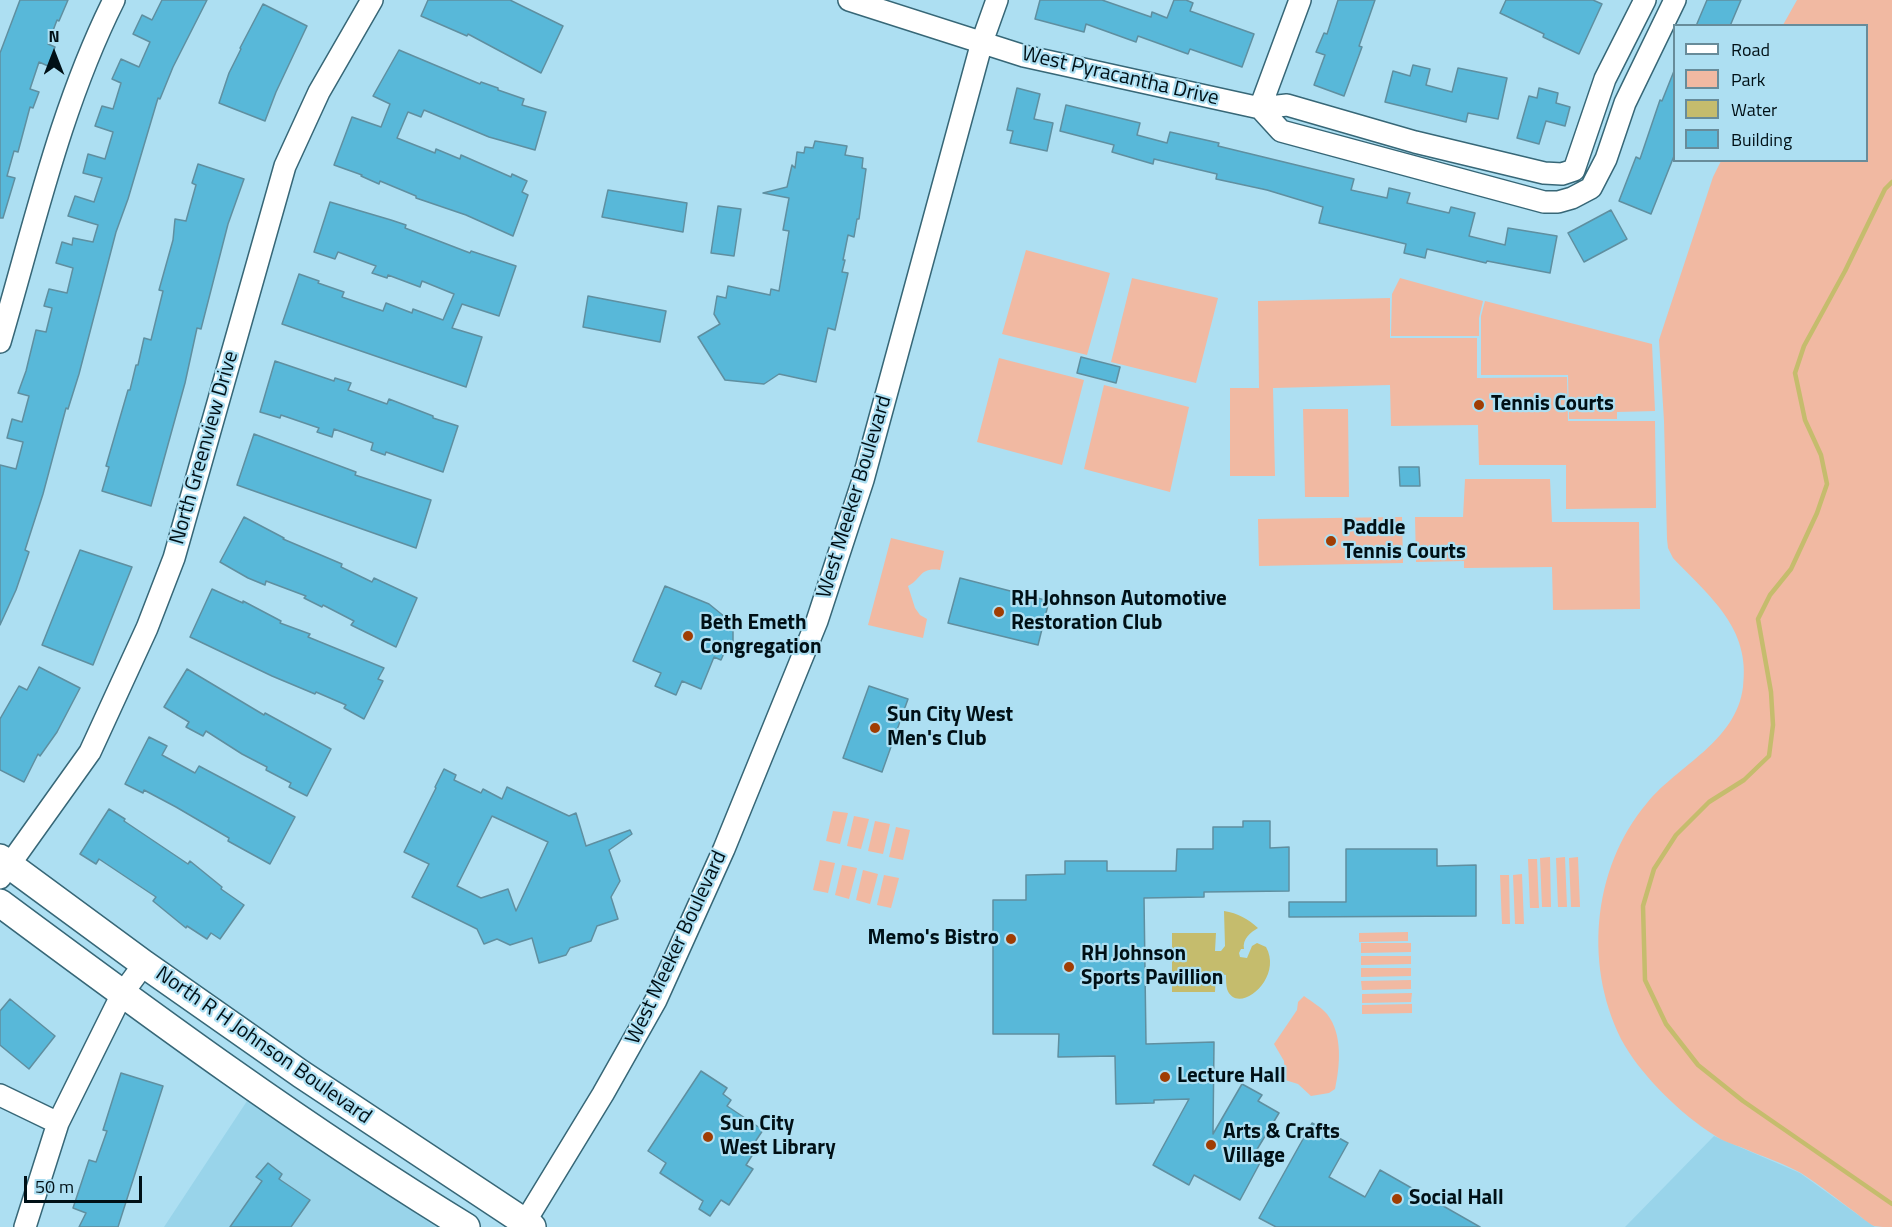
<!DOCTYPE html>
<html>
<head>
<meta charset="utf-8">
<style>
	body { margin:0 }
	#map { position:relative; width:1892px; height:1227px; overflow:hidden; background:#addff2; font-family:"Titillium Web",sans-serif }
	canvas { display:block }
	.legend { position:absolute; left:1673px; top:24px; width:195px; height:138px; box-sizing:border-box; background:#addff2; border:2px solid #688c9a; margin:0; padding:8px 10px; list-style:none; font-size:18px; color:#001016 }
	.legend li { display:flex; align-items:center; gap:12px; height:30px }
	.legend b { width:30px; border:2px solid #688c9a }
	.north { position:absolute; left:24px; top:24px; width:60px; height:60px; -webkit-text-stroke:4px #addff2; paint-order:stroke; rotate:0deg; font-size:16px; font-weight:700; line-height:24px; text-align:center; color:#001016 }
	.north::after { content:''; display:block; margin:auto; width:21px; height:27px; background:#001016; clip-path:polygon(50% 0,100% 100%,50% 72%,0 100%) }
	.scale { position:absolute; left:24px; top:1176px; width:118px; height:27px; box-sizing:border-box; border:3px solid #001016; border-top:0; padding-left:8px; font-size:18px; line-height:21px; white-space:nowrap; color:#001016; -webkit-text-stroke:4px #addff2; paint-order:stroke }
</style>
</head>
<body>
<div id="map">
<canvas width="1892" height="1227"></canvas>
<ul class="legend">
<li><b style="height:8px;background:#fff"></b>Road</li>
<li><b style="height:16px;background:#f1b9a2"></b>Park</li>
<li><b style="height:16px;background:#c5bc6d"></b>Water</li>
<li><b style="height:16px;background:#58b8d9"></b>Building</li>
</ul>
<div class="north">N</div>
<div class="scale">50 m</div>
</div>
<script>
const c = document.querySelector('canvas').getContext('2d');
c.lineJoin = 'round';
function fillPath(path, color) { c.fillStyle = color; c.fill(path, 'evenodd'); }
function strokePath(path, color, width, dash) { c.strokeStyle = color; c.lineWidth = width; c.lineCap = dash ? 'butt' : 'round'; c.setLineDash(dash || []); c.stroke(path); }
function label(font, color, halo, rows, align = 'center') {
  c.font = font + ' "Titillium Web",sans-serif'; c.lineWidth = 4.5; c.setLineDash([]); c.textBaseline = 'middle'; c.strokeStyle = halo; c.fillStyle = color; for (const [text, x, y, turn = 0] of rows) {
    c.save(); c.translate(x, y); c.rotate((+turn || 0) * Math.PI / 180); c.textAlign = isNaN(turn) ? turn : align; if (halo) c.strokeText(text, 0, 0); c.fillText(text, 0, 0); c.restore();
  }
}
const built = new Path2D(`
	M249,1098L436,1227H164Z
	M1714,1136L1800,1173L1875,1227H1625Z`);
const green = new Path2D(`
	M1797,0H1892V1227C1887,1227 1879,1227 1874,1226C1868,1223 1861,1217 1856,1213C1838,1200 1820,1185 1801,1173C1783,1163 1761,1156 1743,1148C1733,1144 1722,1141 1714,1135C1682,1115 1644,1078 1625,1046C1583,971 1591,869 1647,803C1678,765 1736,742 1743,687C1751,628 1710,597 1673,558L1668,548L1667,539L1664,421L1659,340L1713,177L1721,161L1866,160V26L1783,25Z
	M1026,250L1110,273L1087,355L1002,334Z
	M1132,278L1218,298L1196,383L1111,362Z
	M1400,278L1483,301L1479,318V336H1391L1392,294Z
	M1390,298V338H1477V378L1567,377L1568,421H1655L1656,508L1566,509V465H1479L1478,425L1391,426L1390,385L1273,388L1275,476H1230V388H1259L1258,301Z
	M1485,301L1652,344L1655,411L1617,412V419H1569L1568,375H1481V316Z
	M999,358L1084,380L1062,465L977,442Z
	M1104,385L1189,407L1170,492L1084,469Z
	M1303,409H1348L1349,497H1305Z
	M1465,479H1550L1552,522H1639L1640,609L1553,610L1552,567L1464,568V561L1416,562L1415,517H1463Z
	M1402,517L1403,563L1259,566L1258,519Z
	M891,538L944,551L940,570C919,567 922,579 908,586L915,608L920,615L927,619L923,638L868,625Z
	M833,811L848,813L840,844L826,841Z
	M854,816L869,819L861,849L847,846Z
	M875,821L890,824L883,854L868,851Z
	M896,827L910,830L903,860L889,857Z
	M1550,857L1551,907H1542L1540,858Z
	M1565,857L1567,907H1558L1556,858Z
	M1578,857L1580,907H1571L1569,858Z
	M1528,859H1537L1539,908H1530Z
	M820,860L835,863L828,893L813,890Z
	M842,865L857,868L849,899L835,895Z
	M863,870L878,874L870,904L856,900Z
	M1522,874L1524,924H1515L1513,875Z
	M884,875L899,878L891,908L877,905Z
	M1500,875H1509L1510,924H1502Z
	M1408,932V941L1359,942V933Z
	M1361,943H1411V952L1361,953Z
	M1361,956H1411V964L1361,965Z
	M1361,968H1411V976L1361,977Z
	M1411,980V989L1362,990L1361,981Z
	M1412,993L1411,1002L1362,1003V994Z
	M1304,996C1312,1002 1321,1007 1327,1014C1343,1034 1340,1066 1335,1089L1329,1093L1311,1096L1298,1084L1285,1080L1284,1061L1274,1044L1297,1010L1298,1002Z
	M1412,1004V1013L1362,1014V1005Z`);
const water = new Path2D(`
	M1224,911C1238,913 1248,919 1258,928C1251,932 1242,939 1244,949H1241L1239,953L1240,957L1247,958L1252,946L1257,943L1266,947C1284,979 1237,1017 1227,989C1226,985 1226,979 1226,975L1216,973L1215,992H1172V933H1216L1215,951H1221L1225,946Z`);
const stream = new Path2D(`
	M1892,182L1885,189L1845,271L1804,346L1795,373L1805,420L1821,455L1827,484L1817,513L1791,569L1770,595L1758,619L1771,692L1773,725L1769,756L1744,780L1709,802L1676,835L1654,869L1643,906L1645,980L1666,1024L1698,1065L1743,1101L1892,1204`);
const building = new Path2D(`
	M20,0H68L59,21L57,20L48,44L55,47L48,66L39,62L30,89L39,92L33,108L30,107L18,152L14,151L7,176L15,178L3,218H0V53Z
	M162,0H207L173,67L160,99L158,98L128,199L116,232L79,374L68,409L66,408L43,494L25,550L29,552L16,590L0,625V465L16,469L23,442L7,438L12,419L22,422L29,396L18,393L26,371L36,330L46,332L52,308L44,306L49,289L67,293L73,268L56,263L62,242L72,245L73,238L93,242L98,225L68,216L75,196L94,202L102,178L83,173L88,154L105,159L113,132L95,126L102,106L113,109L121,83L112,79L121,59L139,67L150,42L133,34L142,15L152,20Z
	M428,0H510L563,26L541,73L468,34L467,36L421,16Z
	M1040,0H1102L1151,17L1152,12L1167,18L1174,0H1186L1193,3L1190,11L1254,34L1242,67L1190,49L1188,54L1138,36L1136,42L1086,24L1084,32L1035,19Z
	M1338,0H1375L1359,46L1362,47L1344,96L1314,85L1325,55L1316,52L1324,33L1327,34Z
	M1506,0H1593L1602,4L1579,54L1543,37L1544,34L1500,13Z
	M1707,0H1741L1730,26H1696Z
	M263,4L307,26L276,92L265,121L219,103L229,73L241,49L240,48Z
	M399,50L480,84L481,82L498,88V90L524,99L522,105L546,112L535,150L489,137L424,110L421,117L408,112L397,138L435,153L436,149L460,159L461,155L511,177L512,174L527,181L522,192L528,195L513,236L466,215L416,198V196L380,181L379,184L361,176L362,175L334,165L352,117L381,127L390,104L373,96Z
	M1413,65L1430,69L1426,85L1452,92L1458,68L1507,78L1498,119L1468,113L1466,122L1385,102L1393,71L1410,76Z
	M1674,71V156L1651,214L1619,201L1636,157L1640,159L1660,100L1662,101Z
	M1017,88L1040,94L1034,119L1053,123L1047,151L1010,143L1013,131L1007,130Z
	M1539,88L1558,93L1556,103L1570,107L1565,126L1546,121L1539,144L1517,138L1529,96L1537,98Z
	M1066,105L1140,123L1137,135L1167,143L1170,132L1219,143L1218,146L1354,179L1351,190L1387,198L1389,188L1410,193L1407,203L1449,213L1451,207L1475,213L1469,236L1505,245L1508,228L1557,236L1550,273L1487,261L1486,263L1427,249L1425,258L1404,253L1406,244L1319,223L1323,207L1267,190L1216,179L1217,174L1154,159L1153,164L1112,152L1114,145L1060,131Z
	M815,141L847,146L845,155L863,158L862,168L866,169L859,219H857L854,237L848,235L843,260H845L842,272L848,273L835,330L828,328L816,382L779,374L764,384L725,380L698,337L720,324L714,314L717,296L726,298L728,286L770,295L771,289L779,291L789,231L783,230L789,198L763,193L787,187L792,165L795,168L797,152L804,153L805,147L813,148Z
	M198,164L244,179L228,224L201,329L197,328L185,383L151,506L102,491L109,467L106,466L128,390H130L136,365H138L144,338L151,340L163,291L159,290L173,240L175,219L186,221L196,185L192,183Z
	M608,190L687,203L683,232L602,217Z
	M330,202L391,220L406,225L405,228L470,253L471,251L516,266L499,316L462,304L452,328L482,337L466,387L282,324L299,274L319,281L318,283L344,292L342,297L383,311L386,303L412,313L413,309L443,320L454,294L422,281L420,287L388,275L387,278L372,273L376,266L338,252L335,259L314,252Z
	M718,206L741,209L734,256L711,253Z
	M1611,210L1627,239L1584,262L1568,233Z
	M588,296L666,311L660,342L583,327Z
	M1081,357L1120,367L1116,383L1077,373Z
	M275,361L334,381L335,378L351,383L348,390L387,404L389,399L433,416V418L458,426L443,472L386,452L385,455L371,450L373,443L334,429L332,437L317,432L319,428L281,415L280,418L260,412Z
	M254,434L356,472L355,475L431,500L416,548L237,485Z
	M1399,467H1419L1420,486H1400Z
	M244,517L284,538L283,539L342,564L341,567L372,582L374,578L417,598L396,647L351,625L354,621L323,605L322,607L304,598L306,596L266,581L265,585L248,578L220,562Z
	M80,550L132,567L93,665L42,645Z
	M960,578L1049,601L1038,645L948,623Z
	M665,586L709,604L725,617L723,622L733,630V643L727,651H725L721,660L714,657L701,689L682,681L676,695L655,686L661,673L633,661Z
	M212,589L243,603V601L281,621L280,623L310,634L308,637L384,668L378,679L383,681L364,719L344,708L346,705L316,692L315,694L272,676L190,637Z
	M39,667L80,688L57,732L40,756L38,754L24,782L0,770V719L19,686L27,690Z
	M187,669L264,715L265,713L331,749L307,796L289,787L291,783L266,770L267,767L242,754L206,731L203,736L186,727L189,722L164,707Z
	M869,686L908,699L882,772L843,758Z
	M149,737L167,746L162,755L195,773L199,766L295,817L270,864L228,841L229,838L176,807L144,790L143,793L125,784Z
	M444,769L456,775L454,780L481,793L483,789L502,799L507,787L569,816L576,813L586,846L630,830L632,834L609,850L620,881L611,897L618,919L597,926L591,941L570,948L566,955L539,963L532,938L510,945L497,939L484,944L477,929L412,897L429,864L404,852L436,788L435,787ZM492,816L548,842L516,911L508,889L481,898L457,886Z
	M109,809L125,819L124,821L188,864L190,861L222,887L221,889L244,905L220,939L211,933L207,939L187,926L186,928L153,901L156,897L99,859L96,864L80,854Z
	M1243,821H1270V848L1289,847V891L1204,892V897L1144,898L1146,1044L1214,1042L1213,1134L1242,1084L1262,1095L1258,1101L1279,1113L1253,1156L1261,1161L1240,1200L1194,1175L1189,1185L1153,1165L1189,1099L1154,1100V1103L1116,1104L1115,1056L1058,1057L1059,1034H993V900H1026V875L1065,874V861H1107V871H1176L1177,849H1213V827H1243Z
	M1346,849H1437V866L1476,865V916L1289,917V902H1346Z
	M10,999L55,1036L29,1069L0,1045V1011Z
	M701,1071L727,1088L723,1094L731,1100L727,1106L763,1130L749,1151L753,1154L746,1165L753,1169L729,1205L721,1200L710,1216L699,1209L703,1201L660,1173L666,1163L648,1151Z
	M121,1073L163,1086L118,1227H79L86,1213L73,1208L89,1160L96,1162L107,1131L103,1130Z
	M1312,1123L1348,1143L1329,1177L1365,1197L1380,1170L1480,1227H1276L1259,1218Z
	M268,1163L282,1174L279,1179L310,1200L291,1227H230L262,1181L256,1177Z`);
const minor = new Path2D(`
	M849,0L1024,56L1260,108L1287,105L1415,142L1544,173L1562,174L1574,170L1605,79L1645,0
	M1260,108L1281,131L1544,202H1558L1572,198L1591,188L1606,159L1625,103L1675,0
	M1260,108L1300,0
	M0,342C34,227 60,108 114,0
	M0,878L90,752L147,628L174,558L285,166L319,92L372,0
	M0,1095L58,1123
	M525,1222L603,1094L656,1000L724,849L817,621L863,480L982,42L997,0
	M25,1227L58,1123L122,994L144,964`);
const major = new Path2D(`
	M0,858L144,964L301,1074L532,1227
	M0,903C152,1016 304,1128 466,1227`);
const markers = [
	[1479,405,6,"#a03d03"],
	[1331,541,6,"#a03d03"],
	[999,612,6,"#a03d03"],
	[688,636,6,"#a03d03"],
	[875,728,6,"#a03d03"],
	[1011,939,6,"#a03d03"],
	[1069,967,6,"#a03d03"],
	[1165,1077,6,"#a03d03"],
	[708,1137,6,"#a03d03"],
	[1211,1145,6,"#a03d03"],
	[1397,1199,6,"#a03d03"]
];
const streetNames = [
	["West Pyracantha Drive",1120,77,13],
	["North Greenview Drive",205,448,-74],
	["West Meeker Boulevard",855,497,-73],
	["West Meeker Boulevard",677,948,-65],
	["North R H Johnson Boulevard",263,1046,35]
];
const poiNames = [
	["Tennis Courts",1491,405],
	["Paddle",1343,529],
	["Tennis Courts",1343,553],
	["RH Johnson Automotive",1011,600],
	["Restoration Club",1011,624],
	["Beth Emeth",700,624],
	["Congregation",700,648],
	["Sun City West",887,716],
	["Men's Club",887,740],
	["Memo's Bistro",999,939,"right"],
	["RH Johnson",1081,955],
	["Sports Pavillion",1081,979],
	["Lecture Hall",1177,1077],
	["Sun City",720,1125],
	["West Library",720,1149],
	["Arts & Crafts",1223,1133],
	["Village",1223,1157],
	["Social Hall",1409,1199]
];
fillPath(built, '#99d4ea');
fillPath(green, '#f1b9a2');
fillPath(water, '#c5bc6d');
strokePath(stream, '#c5bc6d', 4.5);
fillPath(building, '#58b8d9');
strokePath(building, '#5f8fa0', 1.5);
strokePath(minor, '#376777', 24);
strokePath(major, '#376777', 30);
strokePath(minor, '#fff', 21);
strokePath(major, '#fff', 27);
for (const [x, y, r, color] of markers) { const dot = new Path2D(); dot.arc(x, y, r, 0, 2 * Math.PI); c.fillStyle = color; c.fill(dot); strokePath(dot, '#addff2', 2); }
label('21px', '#001016', '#addff2', streetNames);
label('bold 21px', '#001016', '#addff2', poiNames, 'left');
</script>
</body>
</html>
